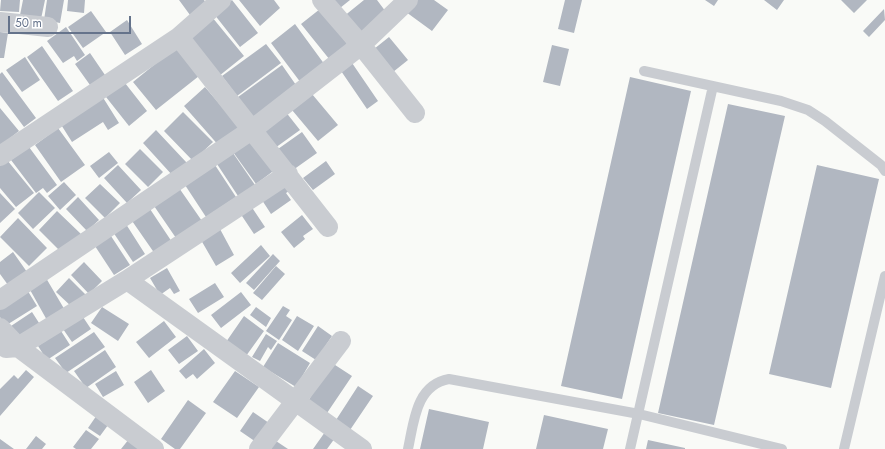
<!DOCTYPE html>
<html>
<head>
<meta charset="utf-8">
<style>
	body { margin:0 }
	#map { position:relative; width:885px; height:449px; overflow:hidden; background:#f9faf7; font-family:Jost,sans-serif }
	canvas { display:block }
	.scale { position:absolute; left:8px; top:16px; width:123px; height:18px; box-sizing:border-box; border:2px solid #65738b; border-top:0; padding-left:5px; font-size:12px; line-height:14px; white-space:nowrap; color:#65738b; -webkit-text-stroke:3px #fff; paint-order:stroke }
</style>
</head>
<body>
<div id="map">
<canvas width="885" height="449"></canvas>
<div class="scale">50 m</div>
</div>
<script>
const c = document.querySelector('canvas').getContext('2d');
c.lineJoin = 'round';
function fillPath(path, color) { c.fillStyle = color; c.fill(path, 'evenodd'); }
function strokePath(path, color, width, dash) { c.strokeStyle = color; c.lineWidth = width; c.lineCap = dash ? 'butt' : 'round'; c.setLineDash(dash || []); c.stroke(path); }
const building = new Path2D(`
	M1,0H20L19,12L0,11Z
	M23,0H45L41,19L20,15Z
	M47,0H64L60,23L44,20Z
	M68,0H85L84,13L67,11Z
	M179,0H204L206,3L190,15Z
	M232,0L258,33L240,47L214,14Z
	M239,0H274L280,8L260,26Z
	M334,0H350L340,8Z
	M364,0H377L386,12L357,35L343,17Z
	M414,0H434L448,10L432,31L406,12Z
	M565,0H582L574,33L558,29Z
	M705,0H718L714,6Z
	M764,0H784L777,10Z
	M841,0H867L854,13Z
	M320,9L348,45L330,60L301,24Z
	M884,9L885,20L869,37L863,31Z
	M91,11L106,32L83,48L68,27Z
	M212,17L244,56L219,76L187,37Z
	M127,20L142,44L125,55L110,32Z
	M295,24L325,65L301,83L271,43Z
	M66,27L85,55L77,61L74,56L63,63L47,41Z
	M0,32L8,33L4,58H0Z
	M389,37L408,60L393,72L374,49Z
	M266,44L281,63L237,96L222,76Z
	M552,45L569,49L560,86L543,82Z
	M42,46L73,91L58,101L27,57Z
	M176,47L199,76L156,110L133,82Z
	M90,53L105,75L90,85L75,64Z
	M25,57L40,80L22,92L6,70Z
	M350,60L378,101L367,109L339,68Z
	M282,65L296,85L253,117L238,97Z
	M2,72L36,118L24,127L0,95V74Z
	M630,77L691,91L622,399L561,386Z
	M125,83L147,111L129,126L106,97Z
	M205,87L241,129L220,147L184,106Z
	M312,94L338,125L318,141L292,110Z
	M102,96L119,123L108,130L103,122L72,142L60,123Z
	M728,104L785,116L714,425L658,413Z
	M0,108L19,131L0,146Z
	M285,111L300,130L275,148L261,129Z
	M183,112L213,142L193,161L164,131Z
	M58,128L85,165L61,182L35,145Z
	M156,130L187,163L173,176L143,143Z
	M302,132L317,153L293,170L278,149Z
	M254,137L276,169L256,184L233,152Z
	M29,147L57,185L47,193L43,188L36,193L11,160Z
	M140,149L163,172L148,187L125,164Z
	M109,152L118,163L99,178L90,166Z
	M233,153L255,185L238,196L217,164Z
	M7,160L34,193L16,207L0,188V166Z
	M326,161L335,174L313,190L303,178Z
	M118,165L141,190L127,203L104,178Z
	M215,165L236,197L206,217L185,185Z
	M817,165L879,179L831,388L769,374Z
	M288,179L294,188L286,193L291,200L271,214L260,197Z
	M64,182L76,195L60,210L48,196Z
	M100,184L120,203L105,218L85,198Z
	M177,185L202,221L176,238L152,203Z
	M39,192L55,208L33,229L18,213Z
	M0,193L15,209L0,223Z
	M78,197L99,220L87,231L66,209Z
	M148,206L172,242L155,254L130,218Z
	M251,206L265,227L254,234L240,213Z
	M57,211L81,234L62,253L39,230Z
	M302,215L313,229L303,236L305,239L294,248L281,232Z
	M18,218L47,248L29,266L0,237Z
	M124,221L145,254L133,262L111,229Z
	M220,229L234,255L216,266L201,240Z
	M109,233L130,265L114,275L93,243Z
	M261,245L270,256L240,283L231,273Z
	M13,252L27,272L8,285L0,274V262Z
	M273,254L280,261L254,290L246,283Z
	M84,262L102,281L89,294L71,275Z
	M276,266L285,274L262,300L253,293Z
	M167,268L180,291L174,294L170,288L160,295L150,278Z
	M46,278L66,312L48,322L29,288Z
	M69,278L86,295L73,308L56,292Z
	M215,283L224,297L198,313L189,299Z
	M26,288L37,306L5,326L0,317V304Z
	M241,292L251,305L221,328L211,315Z
	M283,306L290,310L286,316L292,320L279,340L266,331Z
	M102,307L129,324L118,341L91,323Z
	M256,307L271,318L266,327L250,315Z
	M32,312L41,326L20,340L11,326Z
	M244,316L264,331L246,356L226,342Z
	M297,316L314,326L298,351L282,340Z
	M83,317L91,329L72,342L63,329Z
	M164,321L176,337L149,358L136,342Z
	M318,326L332,336L316,360L302,351Z
	M61,331L70,345L47,360L38,346Z
	M94,332L105,347L66,373L55,358Z
	M266,334L277,341L271,350L268,347L260,361L252,357Z
	M187,336L198,351L179,364L168,350Z
	M278,343L310,363L296,387L263,367Z
	M204,349L215,363L197,379L193,374L186,379L179,371Z
	M105,350L116,367L86,388L74,371Z
	M332,363L352,376L327,413L308,401Z
	M26,370L34,377L0,416V389L14,375L18,379Z
	M151,370L165,391L148,403L134,382Z
	M116,371L124,385L103,397L95,384Z
	M235,371L259,387L237,418L213,402Z
	M358,386L373,396L350,430L336,420Z
	M188,400L206,413L180,449H175L161,439Z
	M429,409L489,422L483,449H420Z
	M99,412L111,421L100,436L88,428Z
	M253,412L269,423L256,442L240,431Z
	M544,415L608,429L603,449H536Z
	M86,430L99,439L91,449H76L73,447Z
	M325,432L335,438L327,449H313Z
	M36,436L46,444L42,449H26Z
	M0,439L14,449H0Z
	M129,439L142,449H121Z
	M648,440L685,448V449H646Z
	M276,441L288,449H271Z`);
const service = new Path2D(`
	M644,71L781,101L808,110L825,121L881,165L885,171
	M408,449C414,421 416,385 449,379L639,414L782,449
	M630,449L713,86
	M844,449L885,276`);
const minor = new Path2D(`
	M322,0L361,45L415,113
	M0,22L48,27
	M179,37L328,227
	M0,156L179,37L221,0
	M127,280L362,449
	M0,300L253,129L361,45L408,0
	M0,328L18,347L127,280L288,174
	M6,348L18,347L154,449
	M259,449L341,341`);
fillPath(building, '#b1b7c1');
strokePath(service, '#c9ccd1', 10);
strokePath(minor, '#c9ccd1', 20);
</script>
</body>
</html>
